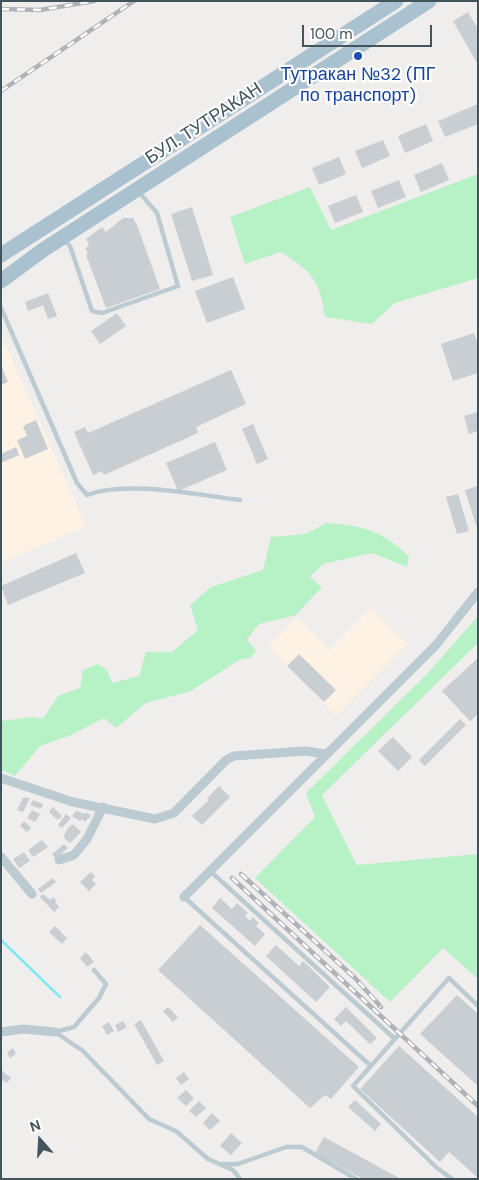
<!DOCTYPE html>
<html>
<head>
<meta charset="utf-8">
<style>
	body { margin:0 }
	#map { position:relative; width:479px; height:1180px; overflow:hidden; background:#f0eded; font-family:"DM Sans",sans-serif }
	canvas { display:block }
	.frame { position:absolute; inset:0; border:2px solid #44545c; pointer-events:none }
	.north { position:absolute; left:15px; top:1115px; width:50px; height:50px; -webkit-text-stroke:4px #fff; paint-order:stroke; rotate:341deg; font-size:14px; font-weight:700; line-height:20px; text-align:center; color:#44545c }
	.north::after { content:''; display:block; margin:auto; width:18px; height:22px; background:#44545c; clip-path:polygon(50% 0,100% 100%,50% 72%,0 100%) }
	.scale { position:absolute; left:302px; top:25px; width:130px; height:22px; box-sizing:border-box; border:2px solid #44545c; border-top:0; padding-left:6px; font-size:15px; line-height:18px; white-space:nowrap; color:#44545c; -webkit-text-stroke:4px #fff; paint-order:stroke }
</style>
</head>
<body>
<div id="map">
<canvas width="479" height="1180"></canvas>
<div class="frame"></div>
<div class="north">N</div>
<div class="scale">100 m</div>
</div>
<script>
const c = document.querySelector('canvas').getContext('2d');
c.lineJoin = 'round';
function fillPath(path, color) { c.fillStyle = color; c.fill(path, 'evenodd'); }
function strokePath(path, color, width, dash) { c.strokeStyle = color; c.lineWidth = width; c.lineCap = dash ? 'butt' : 'round'; c.setLineDash(dash || []); c.stroke(path); }
function label(font, color, halo, rows, align = 'center') {
  c.font = font + ' "DM Sans",sans-serif'; c.lineWidth = 4.5; c.setLineDash([]); c.textBaseline = 'middle'; c.strokeStyle = halo; c.fillStyle = color; for (const [text, x, y, turn = 0] of rows) {
    c.save(); c.translate(x, y); c.rotate((+turn || 0) * Math.PI / 180); c.textAlign = isNaN(turn) ? turn : align; if (halo) c.strokeText(text, 0, 0); c.fillText(text, 0, 0); c.restore();
  }
}
const commercial = new Path2D(`
	M1,335L86,526L1,563Z
	M371,608L407,644L336,716L268,646L297,618L329,650Z`);
const green = new Path2D(`
	M478,174V278L395,303L372,324L325,317C320,280 312,272 281,252L245,264L230,217L310,187L331,230Z
	M327,523C365,526 380,530 409,556L407,567L372,553L323,564L310,577L322,587L296,615L259,624L247,639L256,651L250,658L239,660L191,691L146,703L116,728L104,718L69,736L40,746L15,776L1,770V721L32,717L43,719L58,696L80,688L83,670L98,664L107,670L112,683L139,676L146,652H172L198,630L190,605L211,587L263,570L271,537L305,534Z
	M478,616V643L322,795L357,865L478,854V979L443,948L390,1002L255,878L315,817L306,793L427,674Z`);
const stream = new Path2D(`
	M1,940L60,997`);
const building = new Path2D(`
	M468,12L478,29V65L453,21Z
	M478,104V124L445,137L438,121Z
	M426,124L433,141L405,153L398,136Z
	M383,140L390,156L362,168L355,151Z
	M339,157L346,174L319,185L312,168Z
	M442,163L449,180L421,192L414,175Z
	M399,180L406,197L378,208L371,191Z
	M356,195L363,212L335,223L328,206Z
	M192,207L213,275L192,281L171,214Z
	M123,218H133L137,225L160,289L106,308L86,255L88,253L85,249L89,245L86,239L102,227L106,232Z
	M233,277L245,309L207,323L195,291Z
	M48,293L57,316L48,319L43,305L28,311L25,302Z
	M117,313L126,326L100,344L91,331Z
	M474,333L478,345V373L453,381L441,344Z
	M1,365L8,382L1,385Z
	M231,370L246,404L196,427L198,433L104,475L102,471L93,475L74,432L85,427L88,433Z
	M478,412V431L469,434L464,416Z
	M36,420L48,449L25,459L17,440L27,436L23,426Z
	M253,424L268,459L257,464L242,429Z
	M215,442L227,470L178,491L166,463Z
	M16,447L19,455L1,463V454Z
	M478,486V528H477L465,490Z
	M458,494L469,531L457,534L446,497Z
	M76,553L85,573L8,605L1,586Z
	M299,654L336,690L324,702L287,666Z
	M478,658V714L470,721L442,691Z
	M460,719L466,725L425,766L419,760Z
	M393,737L412,757L398,771L378,751Z
	M219,786L230,797L202,825L192,816L209,800L207,798Z
	M23,798H30L23,812L17,810Z
	M33,800L43,804L41,809L30,805Z
	M53,807L62,816L58,820L49,812Z
	M32,810L40,814L35,822L27,818Z
	M76,811L85,814L86,812L91,816L85,822L82,819L80,821L72,816Z
	M66,814L71,818L62,828L58,825Z
	M24,821L31,828L27,832L20,826Z
	M71,825H74L81,832L70,843L64,838L65,832Z
	M42,840L48,847L33,857L28,850Z
	M64,844L68,848L56,859L52,854Z
	M24,852L30,861L19,868L13,859Z
	M91,872L95,876L92,880L96,884L89,891L80,882Z
	M53,878L56,882L41,893L38,889Z
	M43,894L50,900L53,897L57,901L55,902L59,907L54,912L40,897Z
	M220,898L232,909L237,903L248,913L245,916L250,921L253,917L259,923L256,926L265,934L255,946L212,908Z
	M200,925L359,1067L331,1099L325,1095L310,1108L158,970Z
	M55,926L67,938L62,944L49,932Z
	M276,945L299,966L303,961L330,987L316,1002L266,956Z
	M86,952L94,962L87,967L80,958Z
	M457,995L478,1014V1086L420,1034Z
	M168,1007L178,1017L173,1022L163,1011Z
	M346,1007L377,1038L370,1044L346,1021L341,1026L334,1019Z
	M141,1020L164,1061L157,1065L134,1024Z
	M123,1021L127,1027L118,1032L115,1025Z
	M109,1022L114,1031L107,1035L102,1026Z
	M399,1046L478,1117V1178L449,1152L440,1162L360,1089Z
	M13,1048L16,1054L10,1058L7,1052Z
	M1,1070L11,1078L7,1083L3,1080L1,1082Z
	M184,1072L189,1079L181,1085L176,1078Z
	M186,1090L194,1098L186,1106L177,1098Z
	M355,1100L381,1124L375,1131L348,1107Z
	M199,1101L206,1108L196,1117L189,1111Z
	M212,1113L220,1121L210,1130L203,1123Z
	M231,1133L242,1143L231,1155L220,1146Z
	M324,1137L401,1179H363L315,1153Z`);
const service = new Path2D(`
	M63,239L70,246L92,311L102,313L178,286L157,213L138,191
	M1,308L77,483L87,495C127,480 196,495 240,500
	M209,870L395,1039
	M184,897L371,1066
	M94,970L106,984L99,998L74,1027L55,1032L83,1051L149,1119L176,1131L208,1159L233,1170L240,1179
	M223,1164H238L286,1147H302L356,1179
	M452,1179L436,1167L353,1086L449,978L478,1006`);
const minor = new Path2D(`
	M1,778L73,802L155,819L174,813L226,760L234,756L305,751L326,754
	M1,857L32,894
	M59,860L74,855L87,839L103,807
	M184,897L436,645L478,592
	M1,1032L23,1029L55,1032`);
const primary = new Path2D(`
	M1,255L396,1
	M1,281L43,250L429,1`);
const rail = new Path2D(`
	M1,9L40,10L94,1
	M1,91L134,1
	M241,874L355,978L381,1007
	M232,878L478,1106`);
const markers = [
	[358,56,5,"#1a4fb4"]
];
const transitNames = [
	["Тутракан №32 (ПГ",358,75],
	["по транспорт)",358,96]
];
const streetNames = [
	["БУЛ. ТУТРАКАН",204,124,-33]
];
fillPath(commercial, '#fdf2e4');
fillPath(green, '#b7f2c6');
strokePath(stream, '#80eaf3', 2.5);
fillPath(building, '#c9ced2');
strokePath(service, '#bccad1', 4.5);
strokePath(minor, '#bccad1', 9);
strokePath(primary, '#aac1cf', 15);
strokePath(rail, '#afb3b8', 4.5);
strokePath(rail, '#fff', 2.5, [8]);
for (const [x, y, r, color] of markers) { const dot = new Path2D(); dot.arc(x, y, r, 0, 2 * Math.PI); c.fillStyle = color; c.fill(dot); strokePath(dot, '#fff', 2); }
label('18px', '#164399', '#fff', transitNames);
label('18px', '#44545c', '#fff', streetNames);
</script>
</body>
</html>
